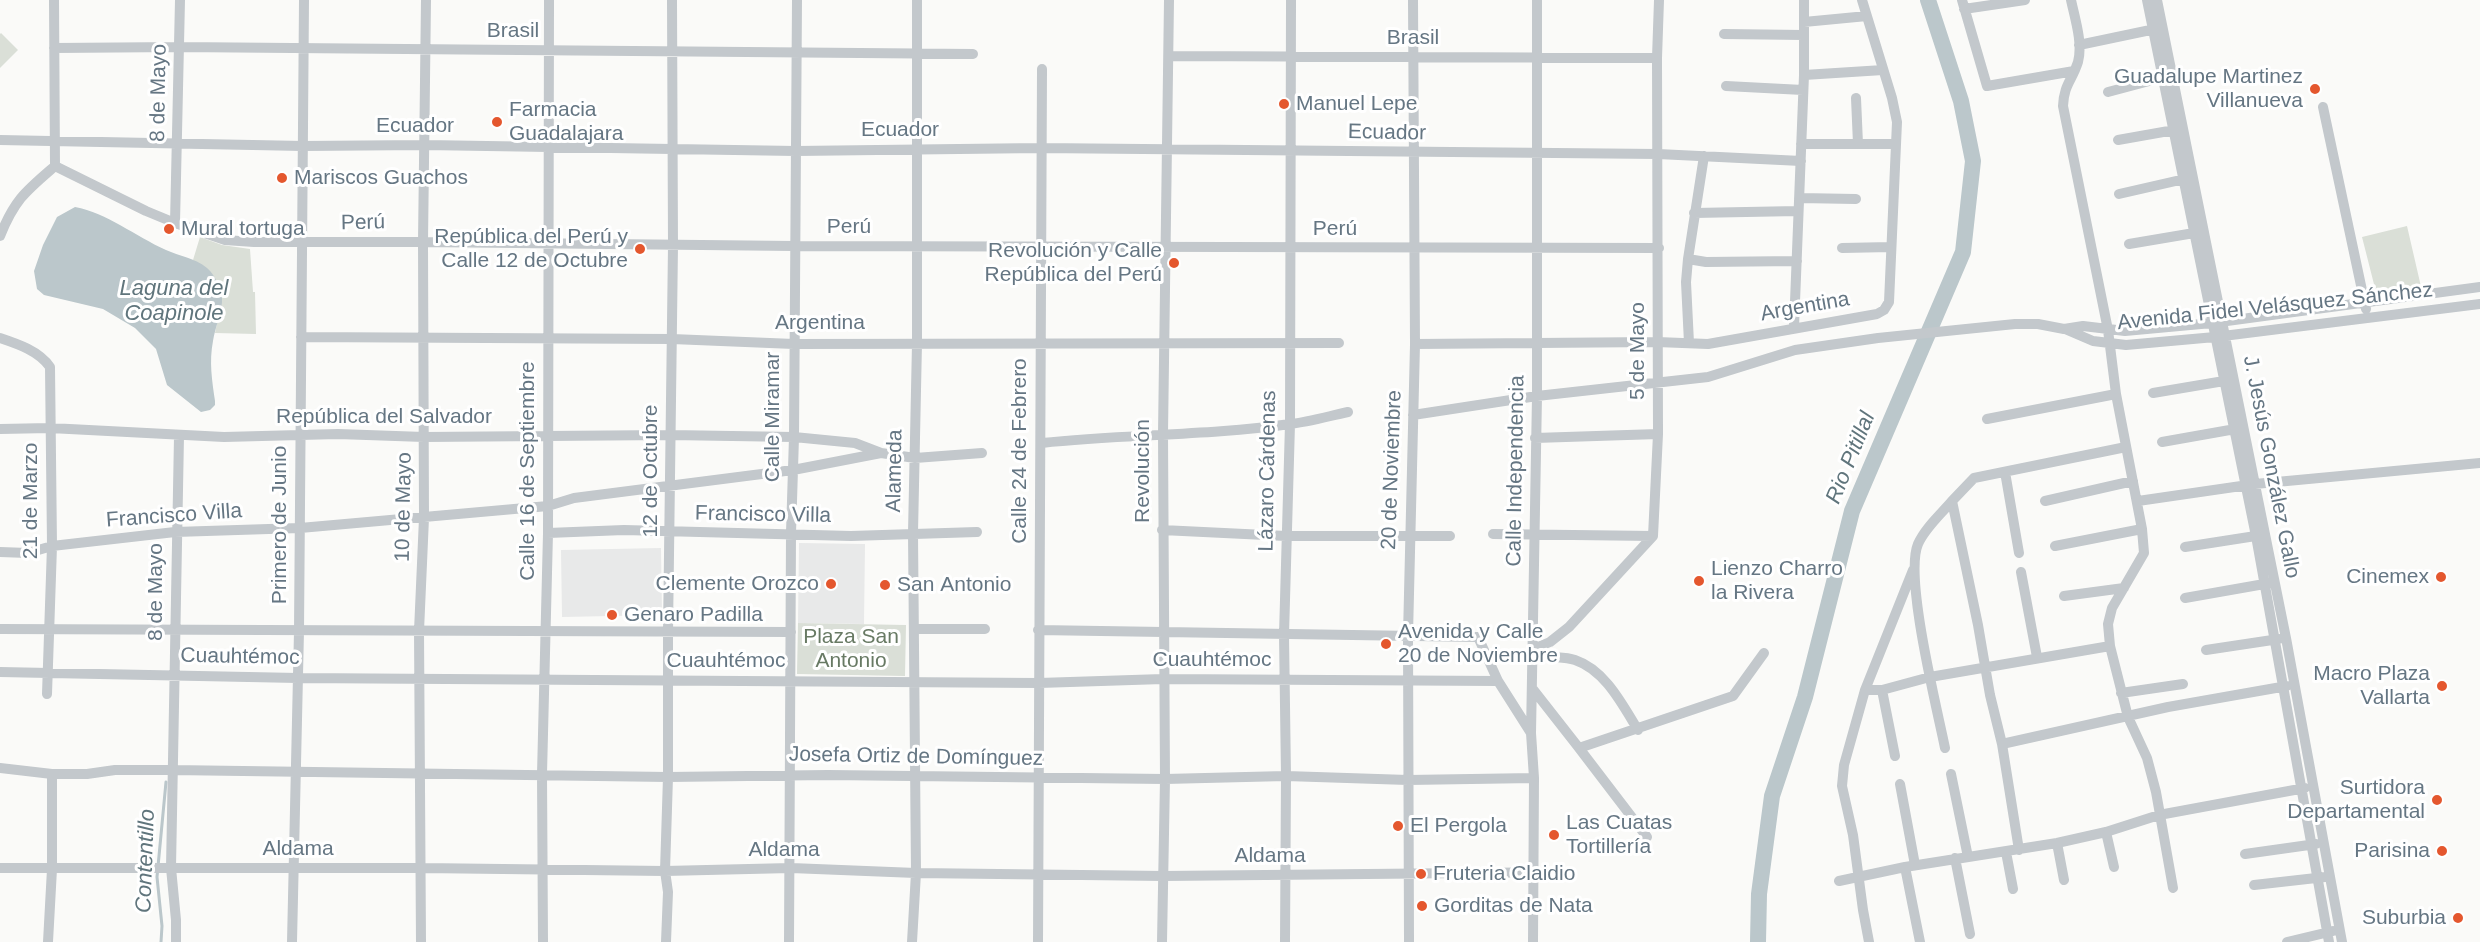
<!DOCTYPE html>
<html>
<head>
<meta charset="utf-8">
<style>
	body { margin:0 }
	canvas { display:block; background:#fafaf8 }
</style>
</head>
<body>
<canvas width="2480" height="942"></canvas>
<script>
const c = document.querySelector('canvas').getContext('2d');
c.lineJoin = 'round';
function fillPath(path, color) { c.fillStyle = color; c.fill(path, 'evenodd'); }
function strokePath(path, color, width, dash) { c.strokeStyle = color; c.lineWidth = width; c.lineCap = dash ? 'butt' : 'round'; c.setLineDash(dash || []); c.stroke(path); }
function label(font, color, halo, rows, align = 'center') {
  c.font = font + ' Arial,sans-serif'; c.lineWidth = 6; c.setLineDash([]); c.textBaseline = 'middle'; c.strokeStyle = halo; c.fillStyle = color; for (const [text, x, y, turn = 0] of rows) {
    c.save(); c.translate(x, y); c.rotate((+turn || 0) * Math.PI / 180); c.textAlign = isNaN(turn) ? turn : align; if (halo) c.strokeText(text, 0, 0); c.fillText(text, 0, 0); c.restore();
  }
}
const built = new Path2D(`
	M799,543L865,544L864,624L798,623Z
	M661,548L662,615L562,617L561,550Z`);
const green = new Path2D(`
	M1,33L18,50L0,68V34Z
	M2407,226L2422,291L2377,296L2362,237Z
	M200,237L222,245L250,249L253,292H255L256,334L215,333C223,298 226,281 193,260Z
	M798,623L906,625L905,676L797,674Z`);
const water = new Path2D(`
	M75,207C107,213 135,236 166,250C179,256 195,258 207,268C215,275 220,287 222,297C223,311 215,327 213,341C209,362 212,380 215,401V405L210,410L201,412L167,385L156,349L135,328L103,309L44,295L37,289L34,271L43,245L57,217Z`);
const stream = new Path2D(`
	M161,942L162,926L157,877L166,782`);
const river = new Path2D(`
	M1758,942L1759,894L1772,796L1805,697L1852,511L1963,252L1973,161L1961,101L1928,0`);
const minor = new Path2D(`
	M1962,0L1987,86L2074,71
	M2071,0C2075,19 2083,43 2078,62C2072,81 2064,84 2063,106L2108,330L2116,394L2142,529L2144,553L2112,608L2108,624L2110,646L2128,717L2147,758L2156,792L2173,888
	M2147,0L2256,536L2329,942
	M2157,0L2286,638L2342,942
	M1964,9L2025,0
	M1804,22L1867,16
	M1724,34L1804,35
	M2079,45L2160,28
	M54,48L179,47L973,54
	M1169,56L1657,58
	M1804,75L1883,70
	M1726,86L1803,90
	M2108,92L2168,76
	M1856,98L1858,144
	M2323,107L2366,309
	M0,140L303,146L425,145L796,151L1040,148L1658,154L1801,161
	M2118,140L2180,129
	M1801,144H1895
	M1704,156L1688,259L1706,262L1797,261
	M55,166L146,211L175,223L225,240L254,242H423L794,246L1659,248
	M2119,194L2189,178
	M1799,198L1856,199
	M1694,213L1798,211
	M175,223L180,0
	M0,236C15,199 26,191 55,166L54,0
	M2129,244L2200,232
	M1842,248L1891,247
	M1688,259L1686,282L1689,343
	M1794,327L1804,75V0
	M2065,329L2093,341L2126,345L2215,337L2480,304
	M301,337L672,339L794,344L1339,343
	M0,338C18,344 39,351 50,367L52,546L47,694
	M1415,344L1657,342L1708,344L1877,314L1884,310L1889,302L1897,122L1892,98L1862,0
	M2153,393L2224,381
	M1413,415L1537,396L1708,377L1795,350L1878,338L2015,324H2038L2064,329L2083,326L2125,331L2212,323L2480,287
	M1987,419L2116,394
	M0,429L50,428L224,437L338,434L424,437L670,435L794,437L855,443L881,453L915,458L982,453
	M1535,438L1658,434
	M2162,442L2241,428
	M1042,443C1124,434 1208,436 1290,424C1309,422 1329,416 1348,412
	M2005,472L2019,553
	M2045,501L2133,481
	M2138,501L2255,484L2480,463
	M1162,530L1286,536H1450
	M548,533L624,530L851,536L977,532
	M1493,534L1653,536
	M2055,546L2142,529
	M2185,547L2262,535
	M0,552L28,553L52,546L175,532L300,528L548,506L574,498L793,470L881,453
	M2021,572L2037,657
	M2064,596L2124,588
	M2185,598L2270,583
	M0,629L791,632
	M914,629H985
	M1038,630L1478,637L1498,681
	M1533,649L1550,642L1569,627L1653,536L1658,434L1657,58L1659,0
	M2206,650L2279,639
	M1533,651C1547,660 1560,655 1575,660C1605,670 1622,704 1638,730
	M0,672L298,678L1039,683L1163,679L1498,681L1531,733
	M1532,688L1579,748L1733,696L1764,653
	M1865,690H1882L1930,677L2110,646
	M1882,690L1895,756
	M2121,693L2183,684
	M2002,744L2168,707L2287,686
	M1579,748L1647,837
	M1945,748C1937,708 1904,577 1918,544C1925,528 1941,514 1952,501
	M0,768L52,774H87L115,770H172L668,777L828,775L1165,779L1286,776L1408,780L1534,778
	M1951,774L1968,857
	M1900,784L1915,865
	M2106,832L2114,867
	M2057,843L2064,880
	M2019,850L2002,744L1990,695L1978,625L1952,501L1974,478L2126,447
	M2006,852L2013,889
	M2245,854L2316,844
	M1955,858L1970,934
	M1905,867L1920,942
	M0,868H422L665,871L791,868L916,873L1164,876L1569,872
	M1839,881L1905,867L2057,843L2106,832L2159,815L2305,788
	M2254,885L2325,877
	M48,942L52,869V774
	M176,942V920L171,868L179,436
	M292,942L299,631L304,0
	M421,942L419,631L424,518L423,242L426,0
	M543,942L542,774L548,533L549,0
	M666,942L668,892L665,871L668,777V632L673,245L672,0
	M789,942L791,533L794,437L797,0
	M912,942L916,873L913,533L917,343V0
	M1038,942L1042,69
	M1162,942L1165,779L1163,434L1169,0
	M1285,942L1286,776L1284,635L1290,424L1291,0
	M1409,942L1408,635L1415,344L1413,0
	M1533,942L1534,778L1531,733L1537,396V0
	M1869,942L1863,910L1853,835L1842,786L1844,765L1865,690L1913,570
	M2287,942L2333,931`);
const markers = [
	[2315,89,6,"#e4572e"],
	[1284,104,6,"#e4572e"],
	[497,122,6,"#e4572e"],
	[282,178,6,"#e4572e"],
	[169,229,6,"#e4572e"],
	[640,249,6,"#e4572e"],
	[1174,263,6,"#e4572e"],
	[2441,577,6,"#e4572e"],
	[1699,581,6,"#e4572e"],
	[831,584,6,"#e4572e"],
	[885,585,6,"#e4572e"],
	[612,615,6,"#e4572e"],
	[1386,644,6,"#e4572e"],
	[2442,686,6,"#e4572e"],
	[2437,800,6,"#e4572e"],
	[1398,826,6,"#e4572e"],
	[1554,835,6,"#e4572e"],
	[2442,851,6,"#e4572e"],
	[1421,874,6,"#e4572e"],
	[1422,906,6,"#e4572e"],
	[2458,918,6,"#e4572e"]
];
const streetNames = [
	["Brasil",513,31],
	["Brasil",1413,38],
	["8 de Mayo",159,93,-89],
	["Ecuador",415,126],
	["Ecuador",900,130],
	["Ecuador",1387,133,1],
	["Perú",363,223,-1],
	["Perú",849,227],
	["Perú",1335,229],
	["Argentina",1805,307,-10],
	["Avenida Fidel Velásquez Sánchez",2275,307,-6],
	["Argentina",820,323],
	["5 de Mayo",1638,351,-90],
	["República del Salvador",384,417],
	["Calle Miramar",773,417,-90],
	["Calle 24 de Febrero",1020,451,-90],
	["J. Jesús González Gallo",2271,467,79],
	["20 de Noviembre",1392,470,-88],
	["Calle 16 de Septiembre",528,471,-90],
	["12 de Octubre",651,471,-90],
	["Alameda",895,471,-89],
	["Revolución",1143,471,-90],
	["Lázaro Cárdenas",1268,471,-89],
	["Calle Independencia",1516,471,-89],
	["21 de Marzo",31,501,-90],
	["10 de Mayo",404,507,-89],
	["Francisco Villa",763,515,1],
	["Francisco Villa",174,516,-4],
	["Primero de Junio",280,525,-90],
	["8 de Mayo",156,592,-90],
	["Cuauhtémoc",240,657,1],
	["Cuauhtémoc",1212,660],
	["Cuauhtémoc",726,661],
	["Josefa Ortiz de Domínguez",916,757,1],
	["Aldama",298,849],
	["Aldama",784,850],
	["Aldama",1270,856]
];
const poiNames = [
	["Guadalupe Martinez",2303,77,"right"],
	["Villanueva",2303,101,"right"],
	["Manuel Lepe",1296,104],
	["Farmacia",509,110],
	["Guadalajara",509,134],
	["Mariscos Guachos",294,178],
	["Mural tortuga",181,229],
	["República del Perú y",628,237,"right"],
	["Calle 12 de Octubre",628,261,"right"],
	["Revolución y Calle",1162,251,"right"],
	["República del Perú",1162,275,"right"],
	["Lienzo Charro",1711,569],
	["la Rivera",1711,593],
	["Cinemex",2429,577,"right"],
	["Clemente Orozco",819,584,"right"],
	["San Antonio",897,585],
	["Genaro Padilla",624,615],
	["Avenida y Calle",1398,632],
	["20 de Noviembre",1398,656],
	["Macro Plaza",2430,674,"right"],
	["Vallarta",2430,698,"right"],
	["Surtidora",2425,788,"right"],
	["Departamental",2425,812,"right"],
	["Las Cuatas",1566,823],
	["Tortillería",1566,847],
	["El Pergola",1410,826],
	["Parisina",2430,851,"right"],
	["Fruteria Claidio",1433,874],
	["Gorditas de Nata",1434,906],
	["Suburbia",2446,918,"right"]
];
const parkNames = [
	["Plaza San",851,637],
	["Antonio",851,661]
];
const waterNames = [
	["Laguna del",174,289],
	["Coapinole",174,314],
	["Rio Pitillal",1851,458,-68],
	["Contentillo",146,861,-88]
];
fillPath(built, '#e8e9e9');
fillPath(green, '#dadfd7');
fillPath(water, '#bbc7cb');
strokePath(stream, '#bbc7cb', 3);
strokePath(river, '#bbc7cb', 16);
strokePath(minor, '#c3c8cc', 10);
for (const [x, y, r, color] of markers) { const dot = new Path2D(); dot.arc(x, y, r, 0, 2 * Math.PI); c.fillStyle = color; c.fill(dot); strokePath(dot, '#fff', 2); }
label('21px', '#657683', '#fff', streetNames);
label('21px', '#657683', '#fff', poiNames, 'left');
label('21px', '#687a64', '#fff', parkNames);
label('italic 22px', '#60757c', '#fff', waterNames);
</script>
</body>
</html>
